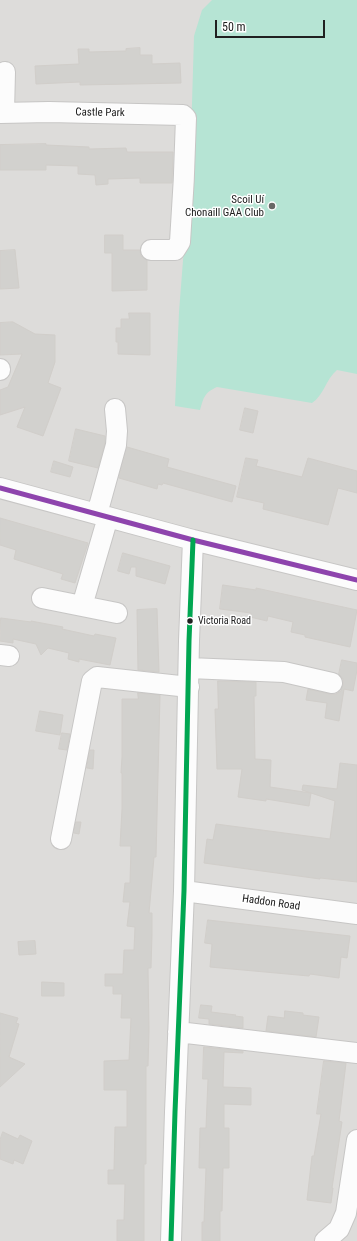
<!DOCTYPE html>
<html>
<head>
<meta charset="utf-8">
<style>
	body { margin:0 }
	#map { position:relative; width:357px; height:1241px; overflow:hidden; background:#eeede9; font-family:"Roboto Condensed",sans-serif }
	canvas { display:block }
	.scale { position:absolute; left:215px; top:20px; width:110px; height:18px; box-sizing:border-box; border:2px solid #202020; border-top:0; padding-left:5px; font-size:12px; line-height:14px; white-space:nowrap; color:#202020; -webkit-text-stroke:3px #fff; paint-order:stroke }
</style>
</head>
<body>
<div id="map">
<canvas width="357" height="1241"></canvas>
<div class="scale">50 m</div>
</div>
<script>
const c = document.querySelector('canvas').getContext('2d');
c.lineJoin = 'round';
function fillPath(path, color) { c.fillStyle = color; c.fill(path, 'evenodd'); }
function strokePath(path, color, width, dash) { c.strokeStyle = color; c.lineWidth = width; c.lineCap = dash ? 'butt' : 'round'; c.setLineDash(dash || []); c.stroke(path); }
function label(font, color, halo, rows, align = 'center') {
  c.font = font + ' "Roboto Condensed",sans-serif'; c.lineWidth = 3; c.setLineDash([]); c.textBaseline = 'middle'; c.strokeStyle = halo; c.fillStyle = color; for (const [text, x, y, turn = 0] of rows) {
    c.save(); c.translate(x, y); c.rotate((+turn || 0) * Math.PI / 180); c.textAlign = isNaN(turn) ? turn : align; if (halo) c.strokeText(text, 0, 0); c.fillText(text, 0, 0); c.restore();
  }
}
const residential = new Path2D(`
	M0,0H357V1241H0Z`);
const pitch = new Path2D(`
	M212,0H357V374L337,370C326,379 324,395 312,403L217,387C204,393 204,397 200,410L175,406L179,312L190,170L194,36L202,10Z`);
const building = new Path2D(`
	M140,48V55H152V64L180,63L181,83L80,85V82L36,84L35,66L79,64L78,49H89V52L126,51V49Z
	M46,144V145L89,147V149L126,148L127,152H173L172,183H140V178L108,179V184L96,185L95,175L78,174V166L46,165V170H0V145Z
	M105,235H123V250H140L141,256L147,260V290L112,291V253H105Z
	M15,250L19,288L0,289V251Z
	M129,313H150V355L118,354V342H116V328H121V319H129Z
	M13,322L35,334L55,335V362L48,383L61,388L43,436L17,427L25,407L0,415V390L8,387L22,354L0,355V323Z
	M245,408L258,411L253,433L240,430Z
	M76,429L105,436V443L98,468L69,461Z
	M127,447L169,459L167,467L236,486L232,502L163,483L162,485L158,484L157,489L119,478Z
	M246,458L258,460L256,466L302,477L308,458L357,471V493L338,488L328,525L263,509L264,503L237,497Z
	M54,461L73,467L70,477L51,472Z
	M0,518L88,543L75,583L61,579L63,574L14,559L16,550L0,545Z
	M123,553L170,566L165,584L136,576V567H131L129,574L118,571Z
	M223,585L256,590V588L357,610L350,647L305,637V635L291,632L293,622L268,616L267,621L250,617L251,613L220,609Z
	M157,609L159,672L138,670L137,610Z
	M1,618L31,622V621L63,627L62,629L94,636L95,634L116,638L110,665L79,659V662L68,659L69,653L48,648L41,655L36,644L13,639V643L0,641Z
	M342,660L357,663V670L353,691L344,689L339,721L325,718L327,703L306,700L308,689L330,694H336L341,691L343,685V679L339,674Z
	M218,681L256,682V696H254L255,759L271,760L270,787L311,793L302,790L303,785L337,789L340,763L357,765V882L320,878V879L204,863L207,839L213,840L216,824L330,839L335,801L311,793L309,806L266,799V801L238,797L242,769H217L215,709H218Z
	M138,693L160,695L156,857H154L149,913H152V934L151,968H148L149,1030L148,1066H146V1164H144V1241H117V1220H124L125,1184H108V1170H114L115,1127H127V1090H104V1061L129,1060L131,1018H121L122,994H113V986H105V974H123L124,950H134L135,927L127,926L130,902H123L125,883H130L131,846H120L122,809V773H121L122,757V699H138Z
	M40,711L63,715L60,735L36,731Z
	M62,733L70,734L67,750L59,749Z
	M90,750H94L93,769L87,768Z
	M76,822H81L79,834L74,833Z
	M208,920L350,936L347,958L341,957L339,978L310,974L309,976L210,967L212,944L205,943Z
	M35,941L36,954L19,955L18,942Z
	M42,982L64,983V996H42Z
	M201,1005L212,1006L211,1012L236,1015L235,1016L243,1017V1028L209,1024V1019L199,1018Z
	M285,1011L303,1013V1015L319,1017L316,1037L266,1031L268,1016L284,1018Z
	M0,1013L18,1018L16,1023L19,1024L9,1057L25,1064L0,1087Z
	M204,1047L243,1051V1053L224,1052L223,1087L251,1088V1105L224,1104V1128H229V1168H223L222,1211H220V1241H202V1222H204L206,1168H199L200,1128H206L208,1079H203Z
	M324,1061L346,1063L339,1121L342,1122L332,1188H333L331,1203L307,1200L312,1156H314L321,1114H317Z
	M3,1132L18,1139L20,1135L32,1141L23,1164L14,1160L13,1164L0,1159V1140Z`);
const minor = new Path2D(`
	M4,112L5,72
	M0,113L49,112L183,115L186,118C185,160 183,201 180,242L175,250H151
	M0,369V370
	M0,488L193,540L357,580
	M97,514L116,445L117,431L115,409
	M42,598L117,613
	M82,606L108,517
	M0,655L9,656
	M189,668L284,672L332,683
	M61,839L92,681L97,677L189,687
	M184,891L357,914
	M178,1032L357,1053
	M171,1241L175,1112L184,891L189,641L193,540
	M325,1241L339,1229L346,1213L357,1140`);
const bus1 = new Path2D(`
	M0,488L193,540L357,580`);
const bus2 = new Path2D(`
	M171,1241L175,1112L184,891L189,641L193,540`);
const markers = [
	[272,206,4,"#686866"],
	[190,621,3.5,"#202020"]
];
const busNames = [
	["Victoria Road",198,621]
];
const streetNames = [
	["Castle Park",100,113,1],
	["Haddon Road",271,903,8]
];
const poiNames = [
	["Scoil Uí",264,200],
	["Chonaill GAA Club",264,213]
];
fillPath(residential, '#dddcda');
fillPath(pitch, '#b6e4d4');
fillPath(building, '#d2d1ce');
strokePath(building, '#d1ceca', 1);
strokePath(minor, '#c7c6c5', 22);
strokePath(minor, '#fcfcfc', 20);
strokePath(bus1, '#8e44ad', 5);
strokePath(bus2, '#00a651', 5);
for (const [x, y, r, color] of markers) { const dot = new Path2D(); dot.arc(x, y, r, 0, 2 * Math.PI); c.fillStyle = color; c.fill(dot); strokePath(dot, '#fff', 1.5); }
label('10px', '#202020', '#fff', busNames, 'left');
label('11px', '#202020', '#fff', streetNames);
label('11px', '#202020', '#fff', poiNames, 'right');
</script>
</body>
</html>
